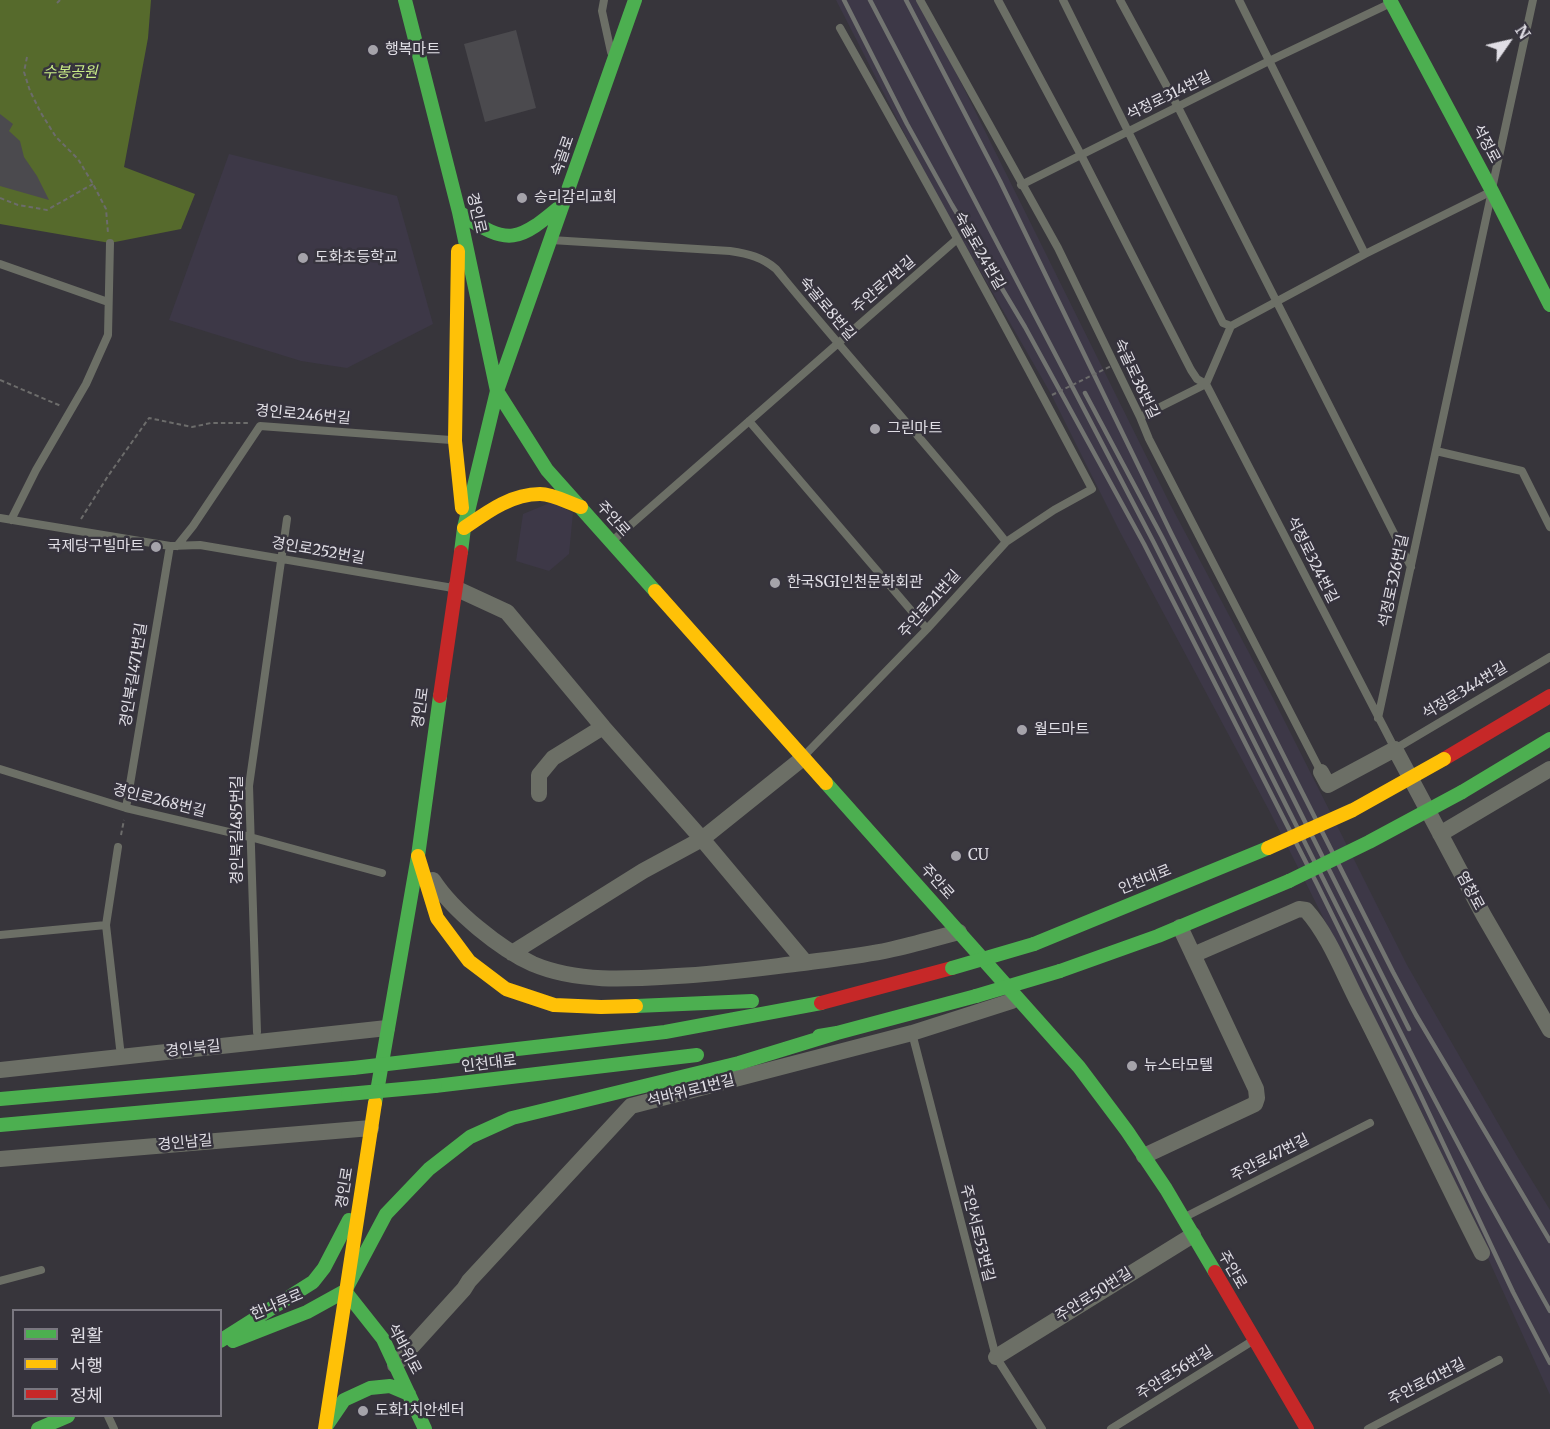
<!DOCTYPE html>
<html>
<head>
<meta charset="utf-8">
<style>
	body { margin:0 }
	#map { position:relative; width:1550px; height:1429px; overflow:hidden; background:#37353b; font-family:Merriweather,"Noto Sans KR",serif }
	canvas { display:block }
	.legend { position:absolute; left:12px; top:1309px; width:210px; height:108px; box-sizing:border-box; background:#36333d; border:2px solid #7a7780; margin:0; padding:8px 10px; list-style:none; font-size:18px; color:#e0dee5 }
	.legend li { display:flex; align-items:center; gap:12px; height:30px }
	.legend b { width:30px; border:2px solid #7a7780 }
	.north { position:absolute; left:1478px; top:12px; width:60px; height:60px; -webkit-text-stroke:4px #36333d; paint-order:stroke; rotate:56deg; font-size:16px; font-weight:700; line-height:24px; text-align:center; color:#e0dee5 }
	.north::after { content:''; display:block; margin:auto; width:21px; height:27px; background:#e0dee5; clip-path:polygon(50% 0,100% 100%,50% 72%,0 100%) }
</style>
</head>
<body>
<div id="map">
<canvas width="1550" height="1429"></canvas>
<ul class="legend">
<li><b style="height:8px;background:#4caf50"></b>원활</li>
<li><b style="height:8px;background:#ffc107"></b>서행</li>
<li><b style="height:8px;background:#c62828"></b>정체</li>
</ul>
<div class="north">N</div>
</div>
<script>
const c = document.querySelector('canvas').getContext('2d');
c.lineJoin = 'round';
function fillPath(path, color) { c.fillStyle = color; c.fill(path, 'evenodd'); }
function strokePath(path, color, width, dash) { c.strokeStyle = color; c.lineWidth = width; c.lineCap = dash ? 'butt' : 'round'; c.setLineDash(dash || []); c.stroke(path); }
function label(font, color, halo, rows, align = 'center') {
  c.font = font + ' Merriweather,"Noto Sans KR",serif'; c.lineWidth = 5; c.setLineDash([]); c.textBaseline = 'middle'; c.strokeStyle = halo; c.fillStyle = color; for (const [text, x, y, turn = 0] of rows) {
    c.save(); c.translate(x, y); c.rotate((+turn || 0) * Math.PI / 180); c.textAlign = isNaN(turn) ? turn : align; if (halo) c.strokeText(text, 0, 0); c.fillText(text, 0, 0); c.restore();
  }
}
const built = new Path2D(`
	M836,0H920L1170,504L1273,698L1407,965L1517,1156L1550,1210V1395L1423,1115L1271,814L1119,530L1051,394L933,189Z
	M229,154L397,196L433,324L347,368L301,361L169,320Z
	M552,502L573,513L569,554L549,571L516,561L523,514Z`);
const forest = new Path2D(`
	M0,0H151L148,38L124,167L195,194L181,229L110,243L0,224Z`);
const building = new Path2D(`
	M516,30L536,108L485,122L464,44Z
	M0,114L13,124L9,131L20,141L24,157L37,176L49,200L0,186Z`);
const path = new Path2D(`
	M57,3L60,0
	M27,57L24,72L30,91L41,113L56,137L78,159L93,184L106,209L108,233
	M0,198L18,205L47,210L93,184
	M0,380L61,406
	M81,519L108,476L149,418L192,427L211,423H248
	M121,835L124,820`);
const lane = new Path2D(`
	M604,0L602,11L611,52
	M920,0L1058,248L1140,417L1149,439L1321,772
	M998,0L1081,155L1191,370L1197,379L1206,384L1395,749L1550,657
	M1063,0L1223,323L1231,326
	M1120,0L1178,107L1411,567
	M1239,0L1365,254
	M1493,184L1533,0
	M1021,185L1269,61L1391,3
	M551,240L730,251C749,254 762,257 776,269C851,361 932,449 1006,542
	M0,264L108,302
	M1140,417L1206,384L1231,326L1365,254L1492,191
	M749,421L927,629
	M1436,451L1522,471L1550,527
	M0,518L170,546L200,545L453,588
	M11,520L36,470L86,384L108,335L110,243
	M611,542L956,240
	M177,546L193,526L260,426L451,440
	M1378,718L1490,200
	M803,757L927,629L1006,542L1054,510L1092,489C1010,334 926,180 840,28
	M0,769L126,808L250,837L382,873
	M126,808L170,546
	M118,847L106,925L120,1048
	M0,935L106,925
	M257,1032L249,786L287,519
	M912,1033L996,1357L1042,1429
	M1183,1218L1370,1123
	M0,1281L41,1270
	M108,1416L114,1429
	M1111,1429L1254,1340
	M1368,1429L1499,1360`);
const street = new Path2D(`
	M455,588L507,612L603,727
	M1321,772L1328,785L1395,749L1484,916L1550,1030
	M539,794V775L553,758L603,727L702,839L805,962
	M1440,834L1550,769
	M433,880C453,911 500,949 533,964C578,983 630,979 677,976C719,974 761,968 803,963C832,959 861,956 889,950C912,945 936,938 959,932
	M512,953L643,871L702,839L803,758
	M1193,955L1290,913L1299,909L1306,910C1329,935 1344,976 1360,1006C1402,1088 1440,1171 1482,1253
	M0,1070L387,1028
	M1144,1156L1255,1104L1257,1098L1256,1089L1180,927
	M0,1159L371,1128
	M996,1357L1193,1235
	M395,1365L464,1289L469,1281L631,1106L912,1033L1012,1001`);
const fast = new Path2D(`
	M405,0L459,212L497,391L464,528L461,552
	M635,0L497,391L547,470L655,591
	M1390,0L1492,191L1550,305
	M459,212C509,248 519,241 563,204
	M826,783L1079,1067L1127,1131L1166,1189L1215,1272
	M1462,792L1550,739
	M1034,944L1268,848
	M1060,971L1158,936L1289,881
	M636,1006L752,1001
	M819,1036L837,1033L976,996
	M439,1058L665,1032L821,1003
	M435,1086L697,1055
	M0,1099L353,1068
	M375,1103L418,856L440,696
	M0,1125L348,1094
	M345,1291L386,1214L429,1169L470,1137L512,1118L739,1063L837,1033
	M220,1341L313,1282L324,1268L349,1220
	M233,1341L307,1312L345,1291L383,1339L425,1429
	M327,1425L344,1400L370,1388L390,1386L409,1394
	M38,1429L68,1416`);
const slow = new Path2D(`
	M458,251L455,441L462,508
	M464,528C487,512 511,494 540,494C553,494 569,503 581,507
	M655,591L826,783
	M418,856L437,918L469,961L506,989L554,1005L601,1007L636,1006
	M325,1429L375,1103`);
const jam = new Path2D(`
	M440,696L461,552
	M1444,759L1550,696
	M821,1003L952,968
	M1215,1272L1307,1429`);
const rail = new Path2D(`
	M844,0L907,124L952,205L1025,327L1144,544L1317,884L1417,1088L1513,1292L1550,1363
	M870,0L1153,541L1427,1085L1483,1191L1550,1311
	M906,0L1000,181L1171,533L1393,972L1416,1015L1550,1241
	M1085,393L1162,537L1409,1029`);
const pathBridge = new Path2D(`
	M1052,395L1111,366`);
const fastBridge = new Path2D(`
	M1289,881L1369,842L1462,792
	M952,968L1034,944
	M976,996L1060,971
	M353,1068L439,1058
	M348,1094L435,1086`);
const slowBridge = new Path2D(`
	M1268,848L1353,810L1444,759`);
const markers = [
	[373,50,6,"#a5a3aa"],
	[522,198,6,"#a5a3aa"],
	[303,258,6,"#a5a3aa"],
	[875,429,6,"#a5a3aa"],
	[156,547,6,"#a5a3aa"],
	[775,583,6,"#a5a3aa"],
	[1022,730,6,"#a5a3aa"],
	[956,856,6,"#a5a3aa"],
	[1132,1066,6,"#a5a3aa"],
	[363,1411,6,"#a5a3aa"]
];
const poiNames = [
	["행복마트",385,50],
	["승리감리교회",534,198],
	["도화초등학교",315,258],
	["그린마트",887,429],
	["국제당구빌마트",144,547,"right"],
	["한국SGI인천문화회관",787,583],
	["월드마트",1034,730],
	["CU",968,856],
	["뉴스타모텔",1144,1066],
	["도화1치안센터",375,1411]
];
const parkNames = [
	["수봉공원",70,73]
];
const streetNames = [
	["석정로314번길",1169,96,-26],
	["석정로",1486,144,62],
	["숙골로",563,156,-71],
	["경인로",476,213,77],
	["숙골로24번길",979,251,60],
	["주안로7번길",884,285,-41],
	["숙골로8번길",827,309,50],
	["숙골로38번길",1136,379,65],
	["경인로246번길",303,415,5],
	["주안로",613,519,48],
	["경인로252번길",318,551,10],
	["석정로324번길",1312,560,63],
	["석정로326번길",1394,581,-78],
	["주안로21번길",930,604,-48],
	["경인북길471번길",134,675,-81],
	["석정로344번길",1465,691,-31],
	["경인로",421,708,-82],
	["경인로268번길",159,801,14],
	["경인북길485번길",238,830,-90],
	["인천대로",1145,880,-22],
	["주안로",937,882,48],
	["염창로",1470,891,62],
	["경인북길",193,1049,-6],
	["인천대로",489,1064,-7],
	["석바위로1번길",691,1091,-14],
	["경인남길",185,1143,-5],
	["주안로47번길",1270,1158,-27],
	["경인로",345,1188,-81],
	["주안서로53번길",977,1233,76],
	["주안로",1232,1270,60],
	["주안로50번길",1094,1295,-32],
	["한나루로",277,1305,-23],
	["석바위로",404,1349,62],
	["주안로56번길",1175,1373,-32],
	["주안로61번길",1427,1382,-27]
];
fillPath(built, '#3d3847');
fillPath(forest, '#566a2c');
fillPath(building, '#4b4a4e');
strokePath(path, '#6c6c6b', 2, [4.5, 3]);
strokePath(lane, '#6c6f66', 8);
strokePath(street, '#6c6f66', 16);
strokePath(fast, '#4caf50', 14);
strokePath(slow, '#ffc107', 14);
strokePath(jam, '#c62828', 14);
strokePath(rail, '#727471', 4.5);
strokePath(pathBridge, '#6c6c6b', 2, [4.5, 3]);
strokePath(fastBridge, '#4caf50', 14);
strokePath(slowBridge, '#ffc107', 14);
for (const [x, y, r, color] of markers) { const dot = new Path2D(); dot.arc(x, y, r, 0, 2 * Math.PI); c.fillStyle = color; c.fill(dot); strokePath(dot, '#36333d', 2); }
label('15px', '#e0dee5', '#36333d', poiNames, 'left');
label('italic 15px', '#c8eb87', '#36333d', parkNames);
label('15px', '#e0dee5', '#36333d', streetNames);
</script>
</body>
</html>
